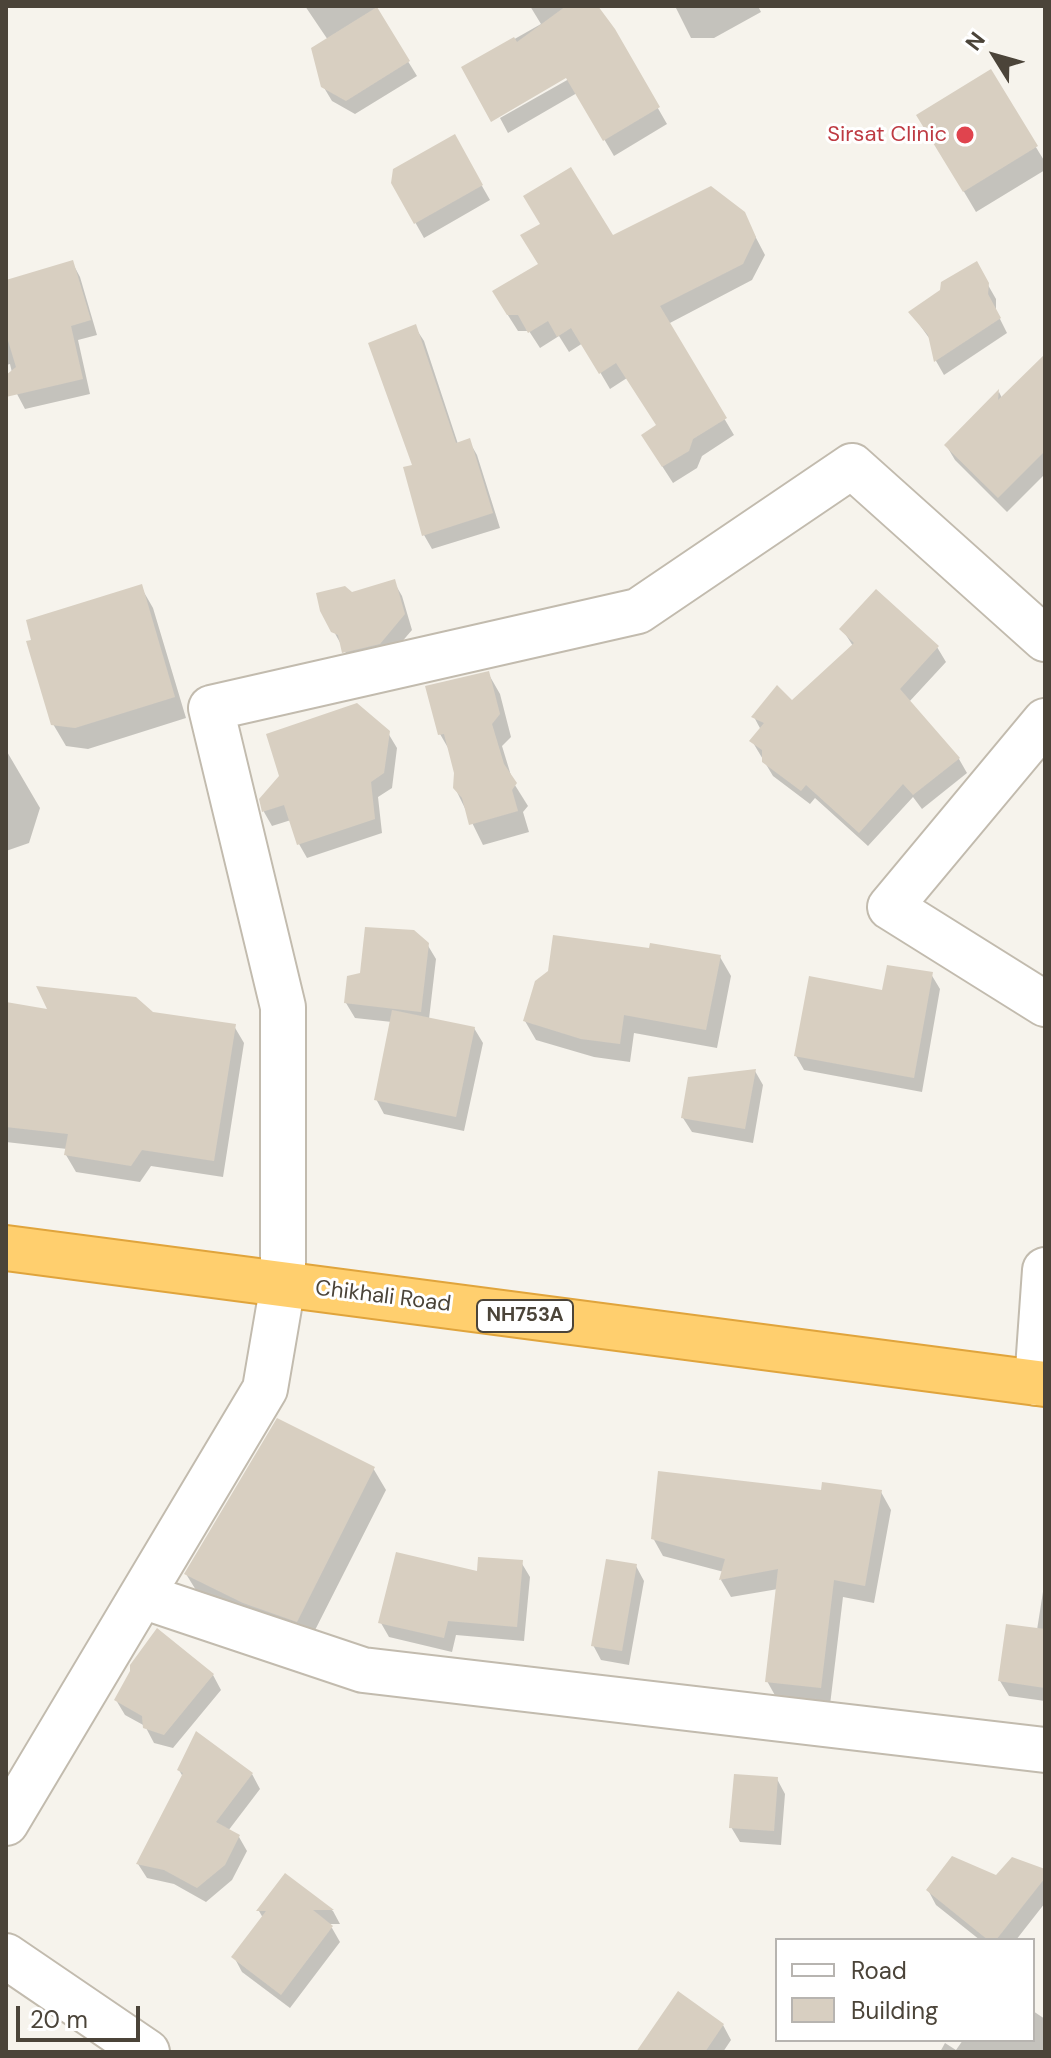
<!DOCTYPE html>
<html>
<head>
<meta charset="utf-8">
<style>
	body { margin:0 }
	#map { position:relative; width:1051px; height:2058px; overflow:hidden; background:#f6f3ec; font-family:"DM Sans",sans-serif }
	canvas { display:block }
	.frame { position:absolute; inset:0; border:8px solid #4b4439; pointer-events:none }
	.legend { position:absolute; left:775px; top:1938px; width:260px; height:104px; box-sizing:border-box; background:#fff; border:2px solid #b7b4b0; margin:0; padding:10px 14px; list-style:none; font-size:24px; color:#4b4439 }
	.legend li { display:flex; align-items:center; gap:16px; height:40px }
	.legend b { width:40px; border:2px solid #b7b4b0 }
	.north { position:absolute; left:955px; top:16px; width:80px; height:80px; -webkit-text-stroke:6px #fff; paint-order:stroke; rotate:307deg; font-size:22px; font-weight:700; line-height:32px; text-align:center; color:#4b4439 }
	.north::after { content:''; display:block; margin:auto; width:28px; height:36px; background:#4b4439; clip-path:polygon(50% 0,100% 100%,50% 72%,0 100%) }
	.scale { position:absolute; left:16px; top:2006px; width:124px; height:36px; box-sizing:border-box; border:4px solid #4b4439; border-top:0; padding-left:10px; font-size:24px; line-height:28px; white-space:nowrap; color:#4b4439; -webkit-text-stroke:6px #fff; paint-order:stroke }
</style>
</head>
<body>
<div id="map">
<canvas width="1051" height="2058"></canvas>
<div class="frame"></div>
<ul class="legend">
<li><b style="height:10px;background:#fff"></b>Road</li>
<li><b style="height:22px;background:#d8cfc1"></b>Building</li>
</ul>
<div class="north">N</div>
<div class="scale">20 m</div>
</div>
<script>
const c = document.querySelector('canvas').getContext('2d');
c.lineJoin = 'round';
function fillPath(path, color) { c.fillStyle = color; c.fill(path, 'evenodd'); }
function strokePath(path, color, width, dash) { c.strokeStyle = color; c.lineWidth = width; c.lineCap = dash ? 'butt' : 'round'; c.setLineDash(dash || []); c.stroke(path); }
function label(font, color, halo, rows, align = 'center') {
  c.font = font + ' "DM Sans",sans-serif'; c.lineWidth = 6; c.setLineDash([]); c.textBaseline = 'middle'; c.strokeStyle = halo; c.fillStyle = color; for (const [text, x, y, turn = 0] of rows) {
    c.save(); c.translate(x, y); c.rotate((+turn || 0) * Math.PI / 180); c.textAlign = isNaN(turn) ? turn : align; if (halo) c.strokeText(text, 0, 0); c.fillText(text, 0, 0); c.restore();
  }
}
const shadow = new Path2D(`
	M305,6H374L417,76L355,114L332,101L323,86L328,40Z
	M530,6H595L613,30L667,124L614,156L577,93L508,133L500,118L576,75L474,62L541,24Z
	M675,6H758L761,12L714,38H691Z
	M990,72L1045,162V170L976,212L919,116Z
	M454,137L490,200L424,238L393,183Z
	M743,213L765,255L752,280L668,324L734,435L702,456L697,468L673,483L653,452L658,426L627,378L610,389L583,343L569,352L559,336L540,348L529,331H518L504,309L612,238Z
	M72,262L80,277L97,335L78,340L90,394L25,409L17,394L10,364L6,365V282Z
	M976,264L996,299V311L1007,333L944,375L936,361L932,342L911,313Z
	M415,327L424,341L458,444L469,441L477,455L500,528L432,549L424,535L414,466Z
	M1045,357V474L1007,512L955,460L946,445L999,392L1002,398Z
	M394,582L402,596L412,630L388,658L353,666L322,610L351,595Z
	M141,587L153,608L186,718L88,749L66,746L53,724L34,641Z
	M842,629L937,647L946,662L909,702L959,759L967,773L922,809L913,797L868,846L815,798L810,804L773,776L752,741L761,730L754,717L792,703L853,646Z
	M488,673L500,694L511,737L502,746L513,782L528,806L523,812L529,832L483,845L455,788L456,773L451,753L440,734Z
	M388,733L397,748L392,788L378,797L382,833L307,858L299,844L291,820L272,826L264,812L261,799Z
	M6,750L40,808L29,843L6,851Z
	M427,944L436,959L429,1019L474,1028L483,1043L464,1131L384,1114L376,1099L392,1022L355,1018L346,1003Z
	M720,957L731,976L717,1048L634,1033L630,1062L594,1057L536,1040L525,1021Z
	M931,974L940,989L922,1092L804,1070L796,1056L884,992Z
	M39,988L135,999L152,1014L234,1026L244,1043L223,1177L151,1166L140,1182L76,1172L66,1155L67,1149L6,1142V1004L50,1011Z
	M755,1071L763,1085L753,1143L692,1132L683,1118Z
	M373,1468L386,1490L309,1642L199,1595L186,1574Z
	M881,1492L891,1510L874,1603L843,1597L830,1705L777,1699L767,1681L778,1589L731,1597L721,1580L724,1572L663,1556L653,1538Z
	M521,1562L530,1577L524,1641L456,1635L452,1652L389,1637L381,1623L479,1573Z
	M636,1566L644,1581L629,1665L601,1660L593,1645Z
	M1045,1579V1701L1009,1696L1000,1681L1037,1630Z
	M157,1630L213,1675L221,1690L173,1748L154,1743L145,1726L125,1715L116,1700L132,1671V1665Z
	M179,1770L252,1774L260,1789L228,1831L239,1837L247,1851L232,1880L206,1902L174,1884L147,1878L138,1864L183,1777Z
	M777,1779L785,1794L781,1845L740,1842L731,1827Z
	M1045,1871V1903L1016,1940H980L936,1905L928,1890Z
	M286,1876L333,1911L340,1924H325L332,1928L340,1942L290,2008L242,1972L234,1957L263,1918L259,1911Z
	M1033,2011L1045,2019V2052H940L945,2043L956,2050L963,2040H1033Z
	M723,2025L731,2040L723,2052H641Z`);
const building = new Path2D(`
	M566,6H598L615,29L660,107L603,141L566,78L491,122L461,67L514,37L517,42Z
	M377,7L410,61L346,101L321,87L311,48Z
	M991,69L1038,146L963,192L916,115Z
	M455,134L483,185L414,224L391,183L393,169Z
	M571,167L613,235L711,186L745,212L756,237L743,264L660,306L727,418L693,439L689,451L662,467L641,435L656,425L616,363L599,374L571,328L557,337L548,321L528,333L518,315H507L492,291L538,264L520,235L540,224L523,196Z
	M73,260L91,320L71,326L83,379L6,397V375L16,367L6,334V280Z
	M977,261L989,283L988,294L1001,318L934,362L928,335L908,312L940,290L941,282Z
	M416,324L456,443L470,438L493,513L422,536L403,467L412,465L368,343Z
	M1045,354V451L998,498L944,445L999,389L998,400Z
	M395,579L405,614L380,644L342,653L338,635L331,632L320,611L316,593L345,586L352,592Z
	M142,584L175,697L75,728L51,725L26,641L31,640L26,620Z
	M876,589L939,646L900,689L960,758L913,795L903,784L859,833L806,785L801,791L762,762V750L749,741L764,723L751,717L777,685L792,700L854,643L839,629Z
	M489,671L500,714L492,724L504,764L517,783L512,790L518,811L469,825L462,798L453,788L454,773L444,734L438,735L425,686Z
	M357,703L390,731L384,773L371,782L375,819L297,845L284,805L262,812L259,799L279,776L266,734Z
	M365,927L414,930L429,943L421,1012L344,1003L347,976L360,973Z
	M553,935L649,948L650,943L721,955L706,1030L624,1015L620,1044L581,1039L523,1021L535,981L548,971Z
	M887,965L933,972L914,1078L794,1056L809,976L882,990Z
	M36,986L136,997L153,1012L236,1024L214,1161L142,1150L131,1166L64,1155L68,1134L6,1127V1002L47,1009Z
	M392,1010L475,1027L456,1117L374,1100Z
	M756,1069L745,1129L681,1118L688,1077Z
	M277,1418L375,1467L297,1622L243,1603L184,1574Z
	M658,1471L821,1490L822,1482L882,1490L865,1586L834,1580L821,1688L765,1682L778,1569L719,1580L725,1559L651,1539Z
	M396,1552L477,1571L478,1557L523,1560L517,1627L448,1621L444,1638L378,1623Z
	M606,1559L637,1564L622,1651L591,1646Z
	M1006,1624L1045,1629V1688L998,1681Z
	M157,1628L214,1674L164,1735L143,1728L142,1716L114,1700L130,1671V1665Z
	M196,1731L253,1773L216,1822L240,1835L225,1865L197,1888L164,1870L136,1864L183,1773L177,1770Z
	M734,1774L778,1777L774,1831L729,1828Z
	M952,1856L996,1875L1012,1857L1045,1869V1878L996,1940H988L926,1890Z
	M285,1873L334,1910H313L333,1926L281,1995L231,1957L266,1911H256Z
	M678,1991L724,2024L705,2052H636Z`);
const minor = new Path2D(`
	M1045,721L890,907L1045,1004
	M1037,1383L1045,1270
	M142,1596L363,1670L1045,1750
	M6,1823L265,1389L283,1284V1007L211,708L638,611L852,466L1045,639
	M6,1956L147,2052`);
const highway = new Path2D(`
	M6,1248L1045,1384`);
const markers = [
	[965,135,10,"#e0444e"]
];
const shields = [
	[525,1316,96]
];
const shieldNames = [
	["NH753A",525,1316]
];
const healthNames = [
	["Sirsat Clinic",947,135]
];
const streetNames = [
	["Chikhali Road",383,1297,7]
];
fillPath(shadow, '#0003');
fillPath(building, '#d8cfc1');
strokePath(minor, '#c2bbae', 48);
strokePath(highway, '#e0a43c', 48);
strokePath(minor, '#fff', 44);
strokePath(highway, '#ffcf6e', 44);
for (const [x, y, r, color] of markers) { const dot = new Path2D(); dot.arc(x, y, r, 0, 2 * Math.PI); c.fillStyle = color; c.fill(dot); strokePath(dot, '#fff', 3); }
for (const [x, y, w] of shields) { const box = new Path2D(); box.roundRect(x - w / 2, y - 16, w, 32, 6); c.fillStyle = '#fff'; c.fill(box); strokePath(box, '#4b4439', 2); }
label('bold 20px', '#4b4439', null, shieldNames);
label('22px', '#be3a42', '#fff', healthNames, 'right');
label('22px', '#4b4439', '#fff', streetNames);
</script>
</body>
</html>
